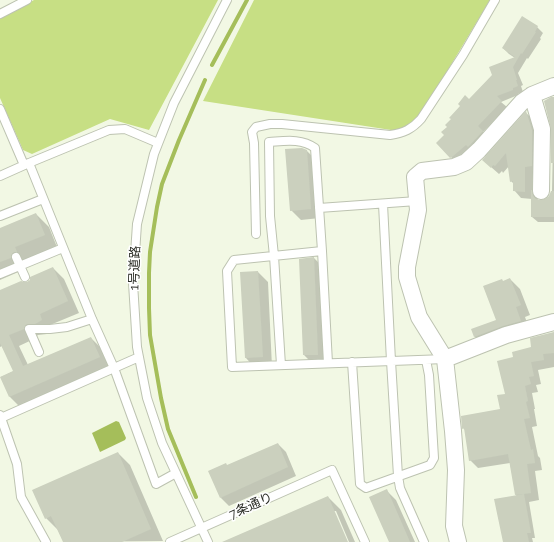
<!DOCTYPE html>
<html>
<head>
<meta charset="utf-8">
<style>
	body { margin:0 }
	canvas { display:block; background:#f2f8e4 }
</style>
</head>
<body>
<canvas width="554" height="542"></canvas>
<script>
const c = document.querySelector('canvas').getContext('2d');
c.lineJoin = 'round';
function fillPath(path, color) { c.fillStyle = color; c.fill(path, 'evenodd'); }
function strokePath(path, color, width, dash) { c.strokeStyle = color; c.lineWidth = width; c.lineCap = dash ? 'butt' : 'round'; c.setLineDash(dash || []); c.stroke(path); }
function label(font, color, halo, rows, align = 'center') {
  c.font = font + ' Raleway,"Noto Sans JP",sans-serif'; c.lineWidth = 3; c.setLineDash([]); c.textBaseline = 'middle'; c.strokeStyle = halo; c.fillStyle = color; for (const [text, x, y, turn = 0] of rows) {
    c.save(); c.translate(x, y); c.rotate((+turn || 0) * Math.PI / 180); c.textAlign = isNaN(turn) ? turn : align; if (halo) c.strokeText(text, 0, 0); c.fillText(text, 0, 0); c.restore();
  }
}
const green = new Path2D(`
	M34,0H218L149,130L110,119L32,154L23,150L0,98V18Z
	M254,0H490L422,113C412,123 406,131 391,130L203,101Z`);
const water = new Path2D(`
	M116,421L119,422L126,438L125,440L100,452L92,433Z`);
const shadow = new Path2D(`
	M522,18L537,27L543,33L540,38L541,39L528,59L527,58L518,73L523,85L521,86L523,92L518,94V95L501,102L507,107L483,132L488,137L457,163L437,143L445,136L448,127L462,106L515,58L509,54L503,48Z
	M554,97V226V222H538L532,217V199L521,198L514,190V184L511,181L509,166L503,173L502,171L499,174L491,167L526,113L534,120L539,173L533,174L532,192L537,197L538,201L546,200L550,196L552,191Z
	M306,150L316,160L320,218L301,220L291,210Z
	M36,214L49,227L57,247L27,260L23,270L0,280V229Z
	M314,258L324,268L327,364H313L304,355L300,260Z
	M53,268L64,279L79,313L50,325L53,331L47,334L38,335L35,337L34,339L19,346L28,365L91,338L102,349L110,368L21,408L10,397L1,377L14,371L2,346L0,347V291L27,283Z
	M258,272L268,282L272,367L255,368L246,358Z
	M510,279L520,289L530,315L525,317L530,331L485,346L475,337L473,330L498,320L504,282Z
	M554,333V367L538,370L541,384L536,385L538,392L532,393L535,409H534L537,426L532,427L538,456L540,458L542,470L535,471L539,500L529,502L535,538H532L533,542H504L517,497L516,495L510,463L478,468L470,460L465,430L463,428L501,410L506,395L514,358L532,348Z
	M278,444L286,452L296,476L229,506L221,498L227,466Z
	M118,453L130,465L163,541L64,542L58,530L46,518Z
	M386,490L396,500L415,542H390Z
	M328,497L341,510L355,542H349L336,511H334L347,542H239Z`);
const stream = new Path2D(`
	M212,65L247,0
	M196,497L168,429L161,398L150,335L149,308V273L150,252L157,207L162,184L179,140L205,80`);
const building = new Path2D(`
	M522,16L538,26L535,32H536L522,54L521,53L513,67L517,80H516L518,86L513,88V90L497,96L502,101L478,126L483,131L468,147L466,145L452,157L450,158L436,143L444,135L441,132L447,127L445,125L451,119L449,118L460,106L458,104L465,95L469,99L492,75L489,67L515,57L502,48Z
	M551,97H554V163H551V129L544,101Z
	M526,111L532,130V166L525,167V192L513,191V181L510,182L506,153L495,166L493,165L491,168L482,160Z
	M302,148L307,150L311,209L290,211L285,149Z
	M531,190H532L533,196L536,199L540,200L545,199L549,196L551,191H554V217H531Z
	M36,213L45,235L15,247L17,252H14L12,254L11,258L0,262V228Z
	M314,257L318,355H303L299,259Z
	M53,267L68,301L40,314L42,320L35,324H27L25,326L24,329L9,335L23,366L91,337L100,357L9,397L0,377L13,371L0,343V290L21,281L24,282H27L30,280V277Z
	M258,271L263,357L245,358L240,272Z
	M510,278L521,305L516,307L521,321L503,326L474,337L471,329L496,320L483,286L502,279L503,281Z
	M554,332V353L543,354L544,360L531,362L534,376L529,377L531,384L525,386L528,401L526,402L530,418L524,419L531,450L533,449L535,463L527,464L531,493L515,495L508,454L469,461L464,428L462,429L461,416L500,409L497,395L505,394L497,361L513,357L512,352L531,347L530,338Z
	M278,443L288,467L220,498L208,471L226,463L227,465Z
	M118,452L151,529L122,542H63L51,516L45,519L32,490Z
	M387,489L410,542H389L369,497Z
	M524,494L531,533H527L529,542H503L494,499Z
	M328,496L348,542H222Z`);
const lane = new Path2D(`
	M0,14L27,0
	M0,109L24,165
	M29,163L92,319L114,368L156,484L176,473
	M0,176L29,163L109,130L125,129L158,143
	M383,204L391,361L398,476L400,488L424,542
	M319,208L417,201
	M0,216L43,199
	M256,234L254,143L252,132L256,127L270,124H282L390,135C404,133 412,129 421,119L463,55L495,0
	M322,251L234,260L227,271L232,367L445,359
	M16,257L25,277
	M0,274L63,248
	M39,352L29,329H50L67,327L92,319
	M352,362L360,484L366,488L430,465L434,458L429,375L426,360
	M281,365L274,256L270,216L269,142C285,141 301,138 315,148L322,251L328,363
	M0,415L17,464L21,497L46,542
	M1,418L139,357
	M170,542L332,470L365,542
	M208,542L162,443L147,398L137,347L133,283L137,224L154,154L174,103L227,0`);
const street = new Path2D(`
	M532,95L542,129L541,191
	M445,359L506,335L554,322
	M458,542L454,526L456,470L453,431L445,359L419,317L407,277V267L418,210L415,177L422,171L454,167L466,162L479,150L522,102L532,95L554,86`);
const streetNames = [
	["1号道路",135,268,-88],
	["7条通り",251,506,-24]
];
fillPath(green, '#c7df84');
fillPath(water, '#a5be5a');
fillPath(shadow, '#0003');
strokePath(stream, '#a5be5a', 4);
fillPath(building, '#cbd0be');
strokePath(lane, '#bdc3b1', 10);
strokePath(street, '#bdc3b1', 18);
strokePath(lane, '#fff', 8);
strokePath(street, '#fff', 16);
label('13px', '#2c2e27', '#fff', streetNames);
</script>
</body>
</html>
